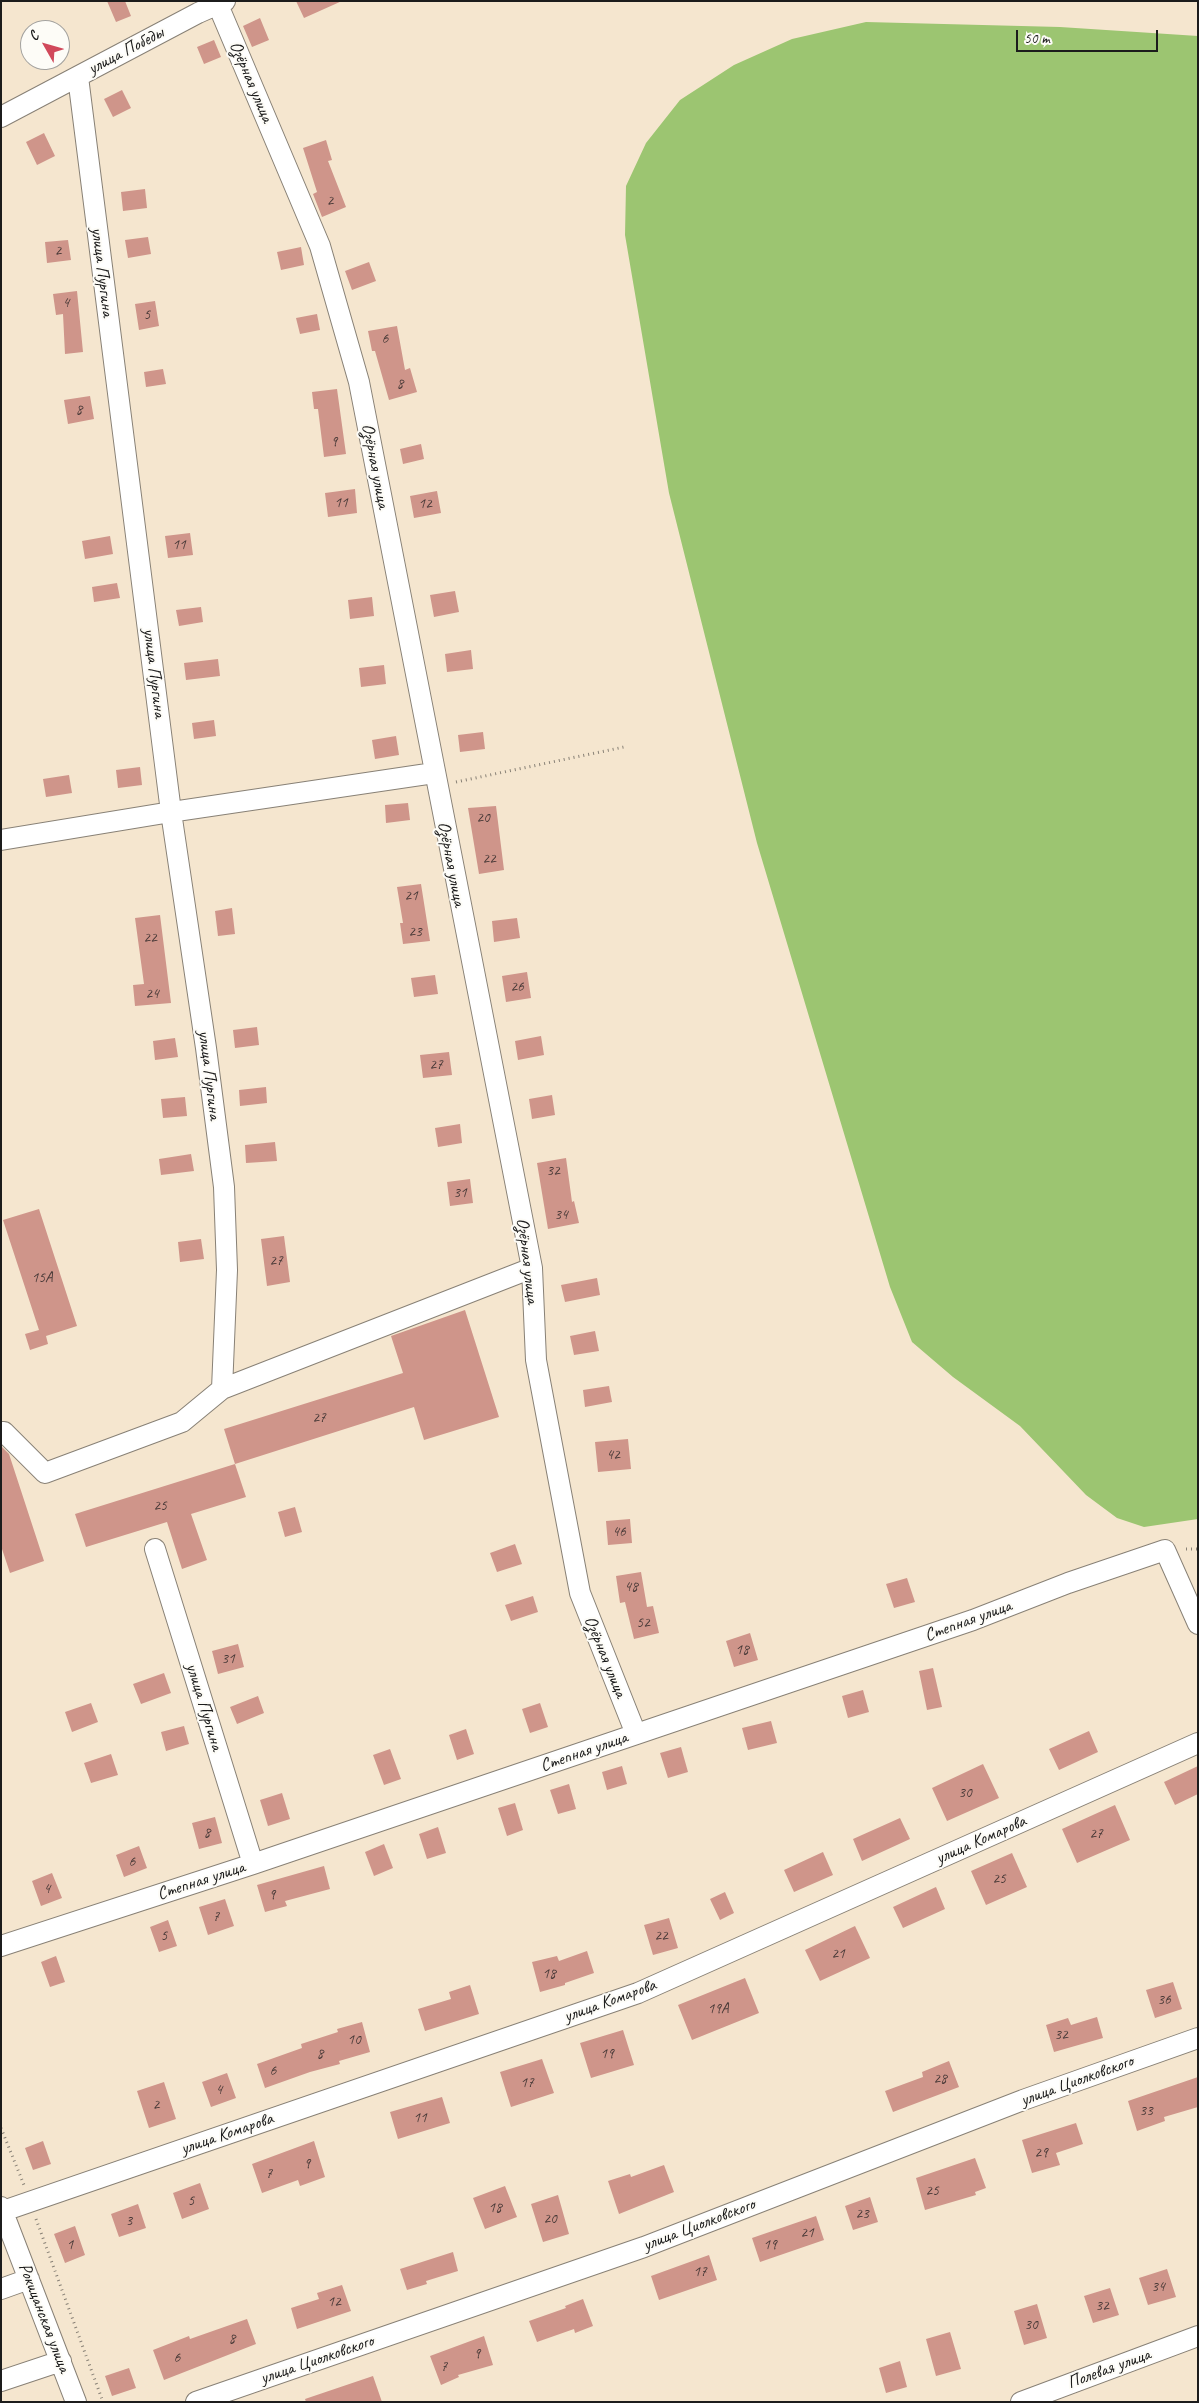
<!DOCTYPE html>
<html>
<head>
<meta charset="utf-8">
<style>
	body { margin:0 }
	#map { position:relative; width:1199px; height:2403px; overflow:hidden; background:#f5e6cf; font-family:Caveat,sans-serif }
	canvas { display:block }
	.frame { position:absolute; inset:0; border:2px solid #1c1c1c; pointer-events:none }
	.north { position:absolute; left:20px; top:20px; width:50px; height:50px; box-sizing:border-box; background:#fdfcf7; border:1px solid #a3a29f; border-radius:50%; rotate:308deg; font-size:14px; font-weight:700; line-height:20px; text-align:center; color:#1c1c1c }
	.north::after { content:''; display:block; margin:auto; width:18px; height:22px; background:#d1495b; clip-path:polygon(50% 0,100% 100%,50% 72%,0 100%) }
	.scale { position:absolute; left:1016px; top:30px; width:142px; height:22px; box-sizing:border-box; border:2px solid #1c1c1c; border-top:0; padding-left:6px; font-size:15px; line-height:18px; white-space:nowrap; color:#1c1c1c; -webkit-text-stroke:4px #fdfcf7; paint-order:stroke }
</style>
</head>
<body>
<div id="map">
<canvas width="1199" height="2403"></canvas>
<div class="frame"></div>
<div class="north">С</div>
<div class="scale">50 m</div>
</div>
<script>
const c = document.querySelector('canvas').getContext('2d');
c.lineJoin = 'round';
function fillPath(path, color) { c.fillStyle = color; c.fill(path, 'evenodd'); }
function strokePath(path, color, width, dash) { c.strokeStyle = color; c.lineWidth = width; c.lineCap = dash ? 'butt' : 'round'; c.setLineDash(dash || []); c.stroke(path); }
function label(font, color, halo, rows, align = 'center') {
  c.font = font + ' Caveat,sans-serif'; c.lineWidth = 4; c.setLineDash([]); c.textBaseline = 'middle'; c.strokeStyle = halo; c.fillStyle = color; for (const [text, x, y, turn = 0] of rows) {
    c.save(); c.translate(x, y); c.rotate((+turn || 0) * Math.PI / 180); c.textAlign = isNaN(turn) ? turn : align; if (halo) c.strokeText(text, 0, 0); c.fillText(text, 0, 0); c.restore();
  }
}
const green = new Path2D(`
	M866,22L1060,27L1198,36V1519L1144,1527L1117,1518L1086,1495L1020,1426L953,1377L912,1342L890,1287L757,843L669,493L625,235L626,186L646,143L680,100L734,65L792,39Z`);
const building = new Path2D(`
	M107,1H125L131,16L116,22Z
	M296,1H342L304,18Z
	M260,18L269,40L252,47L243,26Z
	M214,40L221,57L204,64L197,47Z
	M122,90L131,108L113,117L104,99Z
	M44,133L55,156L37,165L26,142Z
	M326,140L332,160L328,161L346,207L322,217L313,194L317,192L303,148Z
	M145,189L147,208L123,211L121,192Z
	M148,237L151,254L128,258L125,240Z
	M68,240L71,260L47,263L45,242Z
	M301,247L304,265L281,270L277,252Z
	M369,262L376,281L352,290L345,271Z
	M77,291L83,352L65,354L63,314L56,315L53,294Z
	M155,301L159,326L139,330L135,304Z
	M317,314L320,330L300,334L296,318Z
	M397,326L405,370L410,368L417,392L389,400L375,351H372L368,331Z
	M163,369L166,384L146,387L144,372Z
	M337,389L346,454L324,457L318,409H314L312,392Z
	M90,396L94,419L68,424L64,400Z
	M421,444L424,459L403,464L400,449Z
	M355,489L357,513L328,517L325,493Z
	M437,491L441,513L414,518L410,496Z
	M190,533L193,555L168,558L165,536Z
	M110,536L113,554L85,559L82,541Z
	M117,583L120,598L94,602L92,587Z
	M455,591L459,612L434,617L430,595Z
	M372,597L374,616L350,619L348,600Z
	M201,607L203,622L179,626L176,610Z
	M471,650L473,669L447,672L445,654Z
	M218,659L220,676L186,680L184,663Z
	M384,665L386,684L361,687L359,668Z
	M214,720L216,736L194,739L192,723Z
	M483,732L485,749L460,752L458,735Z
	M396,736L399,755L375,759L372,740Z
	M140,767L142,785L118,788L116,770Z
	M69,775L72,793L46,797L43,779Z
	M408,803L410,820L386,823L385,805Z
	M496,806L504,870L479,874L468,808Z
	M421,884L430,941L403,944L400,923H403L397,887Z
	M232,908L235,934L218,936L215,911Z
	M160,915L171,1003L135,1006L133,985L144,984L135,918Z
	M517,918L520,938L494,942L492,921Z
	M527,972L531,998L506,1002L502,976Z
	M435,975L438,994L414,997L411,978Z
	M257,1027L259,1045L235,1048L233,1030Z
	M541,1036L544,1055L518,1060L515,1041Z
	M175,1038L178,1057L155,1060L153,1041Z
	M449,1052L452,1075L423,1078L420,1055Z
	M266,1087L267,1103L240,1106L239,1090Z
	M552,1095L555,1115L532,1119L529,1099Z
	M185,1097L187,1116L163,1118L161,1099Z
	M460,1124L462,1143L438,1147L435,1128Z
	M275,1142L277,1161L246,1163L245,1145Z
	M191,1154L194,1171L161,1175L159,1159Z
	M566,1158L572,1202L574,1201L579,1223L548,1229L537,1163Z
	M470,1179L473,1203L450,1206L447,1182Z
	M39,1209L77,1326L46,1336L48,1344L30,1350L25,1334L39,1330L3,1220Z
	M284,1236L290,1282L267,1286L261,1239Z
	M201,1239L204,1259L180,1262L178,1242Z
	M597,1278L600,1295L565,1302L561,1285Z
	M465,1310L499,1417L424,1440L414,1407L235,1464L224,1429L403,1373L391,1336Z
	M595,1331L599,1351L574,1355L570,1336Z
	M609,1386L612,1402L585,1407L583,1390Z
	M628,1439L631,1469L598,1472L595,1442Z
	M1,1446L9,1454L44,1561L10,1573L1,1546Z
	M235,1464L246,1497L191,1514L207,1560L182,1569L167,1522L86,1547L75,1514Z
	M295,1507L302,1532L285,1537L278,1512Z
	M630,1519L632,1543L608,1545L606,1521Z
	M515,1544L522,1564L497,1572L490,1553Z
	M641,1572L647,1607L653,1606L659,1633L634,1639L625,1602L620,1603L616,1576Z
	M907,1578L915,1602L894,1608L886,1584Z
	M533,1596L538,1612L511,1621L505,1605Z
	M750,1633L758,1660L734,1667L726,1641Z
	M238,1644L244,1667L218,1674L212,1651Z
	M933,1668L942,1707L927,1710L919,1671Z
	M164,1673L171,1693L141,1704L133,1684Z
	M863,1690L869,1712L848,1718L842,1696Z
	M258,1696L264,1713L237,1724L230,1707Z
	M91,1703L98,1722L72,1732L65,1712Z
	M540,1703L548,1727L530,1733L522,1709Z
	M771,1721L777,1743L748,1750L742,1728Z
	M184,1726L189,1744L166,1751L161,1732Z
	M466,1729L474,1754L457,1760L449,1735Z
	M1089,1731L1098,1752L1059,1770L1049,1749Z
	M681,1747L688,1772L668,1778L660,1753Z
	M390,1749L401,1779L384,1785L373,1755Z
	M111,1754L118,1775L91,1783L84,1763Z
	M983,1764L999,1798L947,1821L932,1788Z
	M622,1766L627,1784L607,1790L602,1772Z
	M1198,1766V1794L1175,1805L1164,1782Z
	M569,1784L576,1809L558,1814L550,1790Z
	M282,1793L290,1819L268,1826L260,1800Z
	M515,1803L523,1830L507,1836L498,1808Z
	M1115,1805L1130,1840L1077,1863L1062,1829Z
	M215,1817L222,1843L199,1849L192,1823Z
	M900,1818L910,1839L862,1861L853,1839Z
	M438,1827L446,1853L427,1859L419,1834Z
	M384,1844L393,1868L374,1876L365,1852Z
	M139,1846L147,1868L124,1877L116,1855Z
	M823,1852L833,1875L794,1892L784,1870Z
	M1012,1853L1027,1887L986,1905L971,1871Z
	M324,1866L330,1889L285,1901L287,1906L265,1912L257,1885Z
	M52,1873L62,1898L41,1906L32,1881Z
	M936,1887L945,1909L903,1928L893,1907Z
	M725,1892L734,1913L720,1920L710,1899Z
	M225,1899L234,1926L208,1935L199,1907Z
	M669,1918L678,1948L653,1955L644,1925Z
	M168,1920L177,1946L159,1952L150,1927Z
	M855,1926L870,1958L820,1981L805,1950Z
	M587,1951L594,1973L565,1983V1985L540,1992L532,1962L557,1956L559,1961Z
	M56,1956L65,1982L50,1987L41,1962Z
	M745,1978L759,2013L692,2040L678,2005Z
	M1173,1982L1182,2009L1155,2018L1146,1990Z
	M470,1985L479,2014L425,2031L418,2009L451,1999L449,1992Z
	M1097,2017L1103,2038L1054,2052L1046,2025L1068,2018L1071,2025Z
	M362,2022L370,2052L339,2061L340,2064L310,2072L265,2088L257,2064L302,2048L301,2044L338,2032L337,2029Z
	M623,2030L634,2065L591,2078L580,2043Z
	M542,2059L554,2093L511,2107L500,2072Z
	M949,2061L959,2087L893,2112L885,2091L923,2077L922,2072Z
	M227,2073L236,2098L211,2107L202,2082Z
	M1198,2077V2107L1164,2117L1165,2121L1137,2131L1128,2101Z
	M164,2082L176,2119L149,2128L137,2091Z
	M442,2097L450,2123L398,2139L390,2112Z
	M1076,2123L1083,2144L1056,2153L1060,2165L1032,2173L1022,2140Z
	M43,2141L51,2164L33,2170L25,2148Z
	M314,2141L325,2177L300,2186L298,2180L262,2193L252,2164Z
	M975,2158L986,2188L975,2192L976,2195L925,2210L916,2178Z
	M664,2165L674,2192L619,2214L608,2181L630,2174L631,2177Z
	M200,2183L209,2209L182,2219L173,2193Z
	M505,2186L517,2217L485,2229L473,2198Z
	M558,2195L569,2234L543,2242L531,2204Z
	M870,2197L878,2222L853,2230L845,2206Z
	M138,2204L146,2228L119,2237L111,2214Z
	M816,2216L824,2240L760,2262L752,2238Z
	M75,2226L85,2255L65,2263L54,2234Z
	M453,2252L458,2271L426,2281L427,2284L407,2290L400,2269Z
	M709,2255L717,2280L659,2300L651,2276Z
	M1167,2269L1176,2297L1148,2305L1139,2278Z
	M342,2285L351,2311L297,2329L291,2308L319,2299L317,2293Z
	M1110,2288L1119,2315L1093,2323L1084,2296Z
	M583,2299L593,2326L575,2333L574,2329L537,2342L529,2321L566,2308L565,2306Z
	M1037,2304L1047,2338L1024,2345L1014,2311Z
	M247,2319L256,2344L164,2380L153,2350L189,2336L190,2339Z
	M950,2332L961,2369L936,2376L926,2339Z
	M484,2336L493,2365L458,2375L459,2377L441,2385L430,2356Z
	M900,2361L907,2387L886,2393L879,2368Z
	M129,2368L136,2388L112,2396L105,2376Z
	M373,2376L382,2402H306L305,2399Z`);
const path = new Path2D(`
	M456,782L624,747
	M1186,1549H1198
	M1,2128L24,2185
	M36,2219L103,2402`);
const minor = new Path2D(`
	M218,5L320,246L359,382L532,1268L536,1360L580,1593L636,1734
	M1,117L198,13L225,1
	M1,840L171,812L434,773
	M222,1389L532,1268
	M1,1432H4L45,1473L182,1422L222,1389L227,1270L224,1187L206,1048L171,812L78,77
	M155,1549L253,1864
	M1,1946L253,1864L973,1620L1068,1583L1165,1550L1198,1624
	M1,2207L76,2402
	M3,2211L638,1993L1198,1743
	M1,2289L29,2279
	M1,2381L61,2361
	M196,2402L644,2247L1023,2100L1198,2038
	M1021,2402L1198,2336`);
const numberNames = [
	["2",330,201],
	["2",58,251],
	["4",66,303],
	["5",147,315],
	["6",385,339],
	["8",400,384],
	["8",79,410],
	["9",334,442],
	["11",341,503],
	["12",425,504],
	["11",179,545],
	["20",483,818],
	["22",489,859],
	["21",411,896],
	["23",415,932],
	["22",150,938],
	["26",517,987],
	["24",152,994],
	["27",436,1065],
	["32",553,1171],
	["31",460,1193],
	["34",561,1215],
	["27",276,1261],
	["15А",42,1278],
	["27",319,1418],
	["42",613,1455],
	["25",160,1506],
	["46",619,1532],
	["48",631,1587],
	["52",643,1623],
	["18",742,1650],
	["31",228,1659],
	["30",965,1793],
	["8",207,1833],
	["27",1096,1834],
	["6",132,1862],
	["25",999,1879],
	["4",47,1889],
	["9",272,1895],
	["7",216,1917],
	["5",164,1936],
	["22",661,1936],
	["21",838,1954],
	["18",549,1974],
	["36",1164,2000],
	["19А",718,2009],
	["32",1061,2035],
	["10",354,2040],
	["8",320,2054],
	["19",607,2054],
	["6",273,2071],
	["28",940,2079],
	["17",527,2083],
	["4",219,2090],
	["2",156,2105],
	["33",1146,2111],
	["11",420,2118],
	["29",1041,2153],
	["9",307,2164],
	["7",269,2174],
	["25",932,2191],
	["5",191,2201],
	["18",495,2208],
	["23",862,2214],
	["20",550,2219],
	["3",129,2221],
	["21",807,2233],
	["1",70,2245],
	["19",770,2245],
	["17",700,2272],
	["34",1158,2287],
	["12",334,2302],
	["32",1102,2306],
	["30",1031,2325],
	["8",232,2339],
	["9",477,2354],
	["6",177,2358],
	["7",444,2367]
];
const streetNames = [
	["улица Победы",126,51,-28],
	["Озёрная улица",251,82,67],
	["улица Пургина",102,272,83],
	["Озёрная улица",375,466,79],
	["улица Пургина",154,673,83],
	["Озёрная улица",451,864,79],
	["улица Пургина",209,1075,83],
	["Озёрная улица",527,1261,83],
	["Степная улица",968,1621,-20],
	["Озёрная улица",605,1657,68],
	["улица Пургина",204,1707,73],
	["Степная улица",584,1752,-19],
	["улица Комарова",981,1840,-24],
	["Степная улица",201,1881,-18],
	["улица Комарова",610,2001,-20],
	["улица Циолковского",1077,2081,-20],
	["улица Комарова",227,2134,-19],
	["улица Циолковского",699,2225,-21],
	["Рокицанская улица",44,2318,69],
	["улица Циолковского",317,2360,-19],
	["Полевая улица",1109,2369,-20]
];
fillPath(green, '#9cc571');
fillPath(building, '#cf958a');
strokePath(minor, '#888176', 22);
strokePath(path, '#888176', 3, [1, 4]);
strokePath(minor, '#fff', 20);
label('15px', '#493a38', null, numberNames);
label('18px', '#1c1c1c', '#fdfcf7', streetNames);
</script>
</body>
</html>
